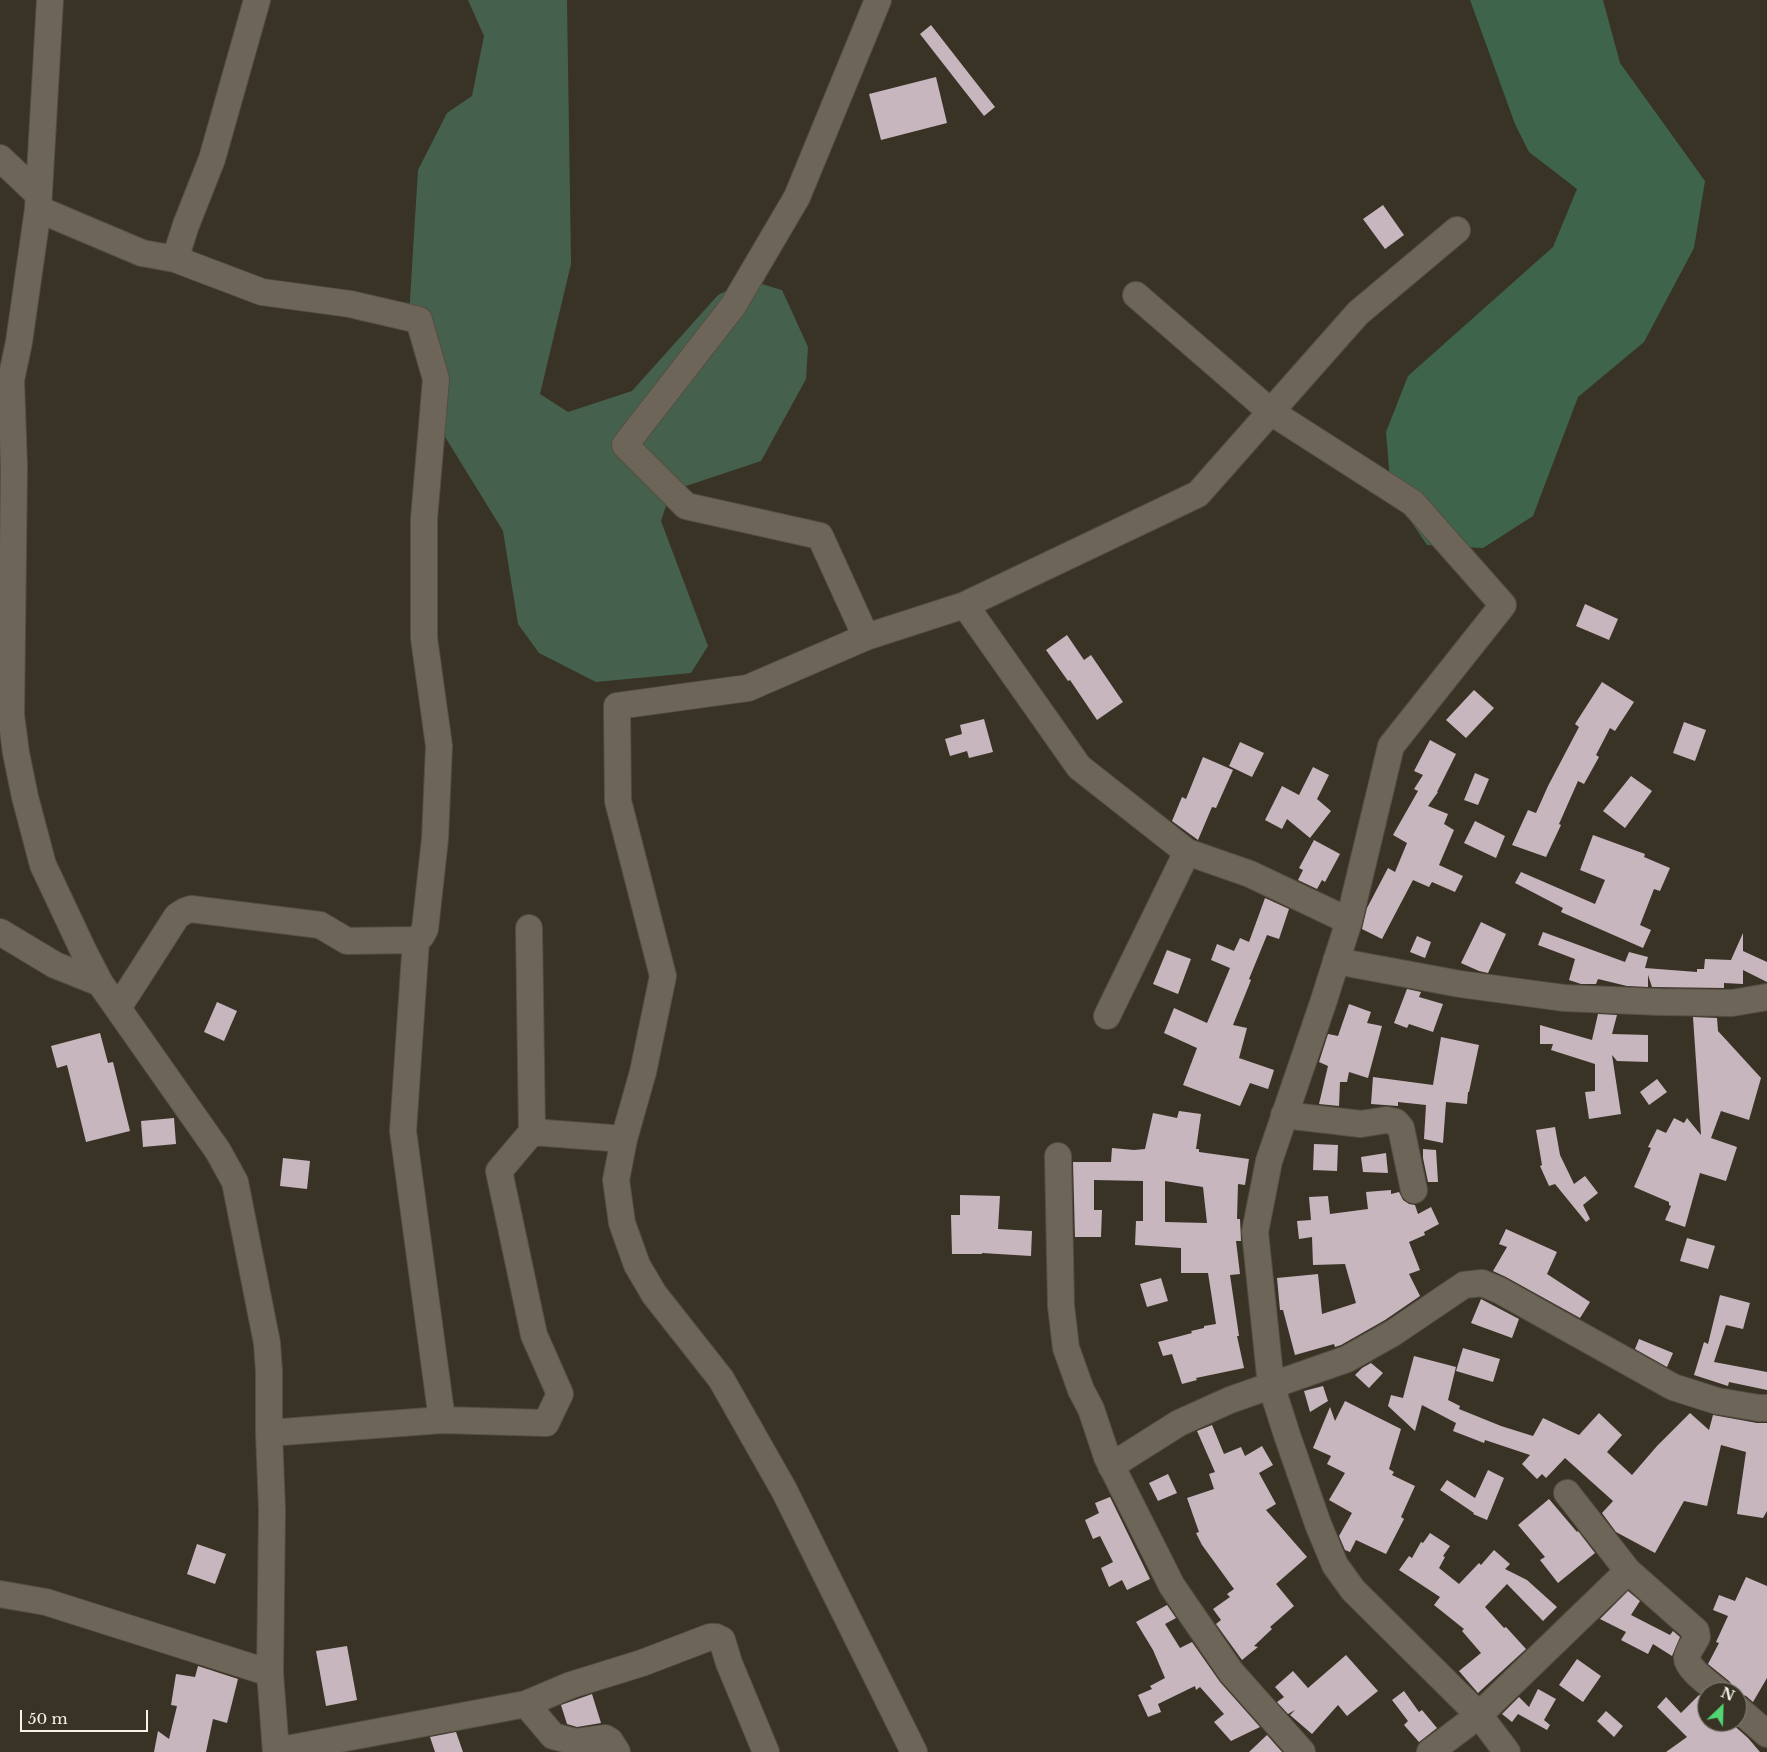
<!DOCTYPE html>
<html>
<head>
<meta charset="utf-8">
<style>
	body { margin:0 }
	#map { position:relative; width:1767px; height:1752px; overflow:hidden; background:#393326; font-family:"Libre Baskerville",serif }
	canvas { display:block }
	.north { position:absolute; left:1697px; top:1682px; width:50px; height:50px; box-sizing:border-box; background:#393326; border:1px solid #858075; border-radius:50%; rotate:24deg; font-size:14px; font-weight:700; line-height:20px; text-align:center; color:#f7f3eb }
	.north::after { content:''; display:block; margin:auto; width:18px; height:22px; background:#51d673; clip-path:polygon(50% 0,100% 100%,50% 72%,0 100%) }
	.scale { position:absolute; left:20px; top:1710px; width:128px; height:22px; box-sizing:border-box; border:2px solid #f7f3eb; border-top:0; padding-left:6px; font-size:15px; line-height:18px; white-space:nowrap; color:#f7f3eb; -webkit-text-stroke:4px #393326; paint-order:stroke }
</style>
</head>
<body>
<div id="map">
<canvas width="1767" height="1752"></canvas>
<div class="north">N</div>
<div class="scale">50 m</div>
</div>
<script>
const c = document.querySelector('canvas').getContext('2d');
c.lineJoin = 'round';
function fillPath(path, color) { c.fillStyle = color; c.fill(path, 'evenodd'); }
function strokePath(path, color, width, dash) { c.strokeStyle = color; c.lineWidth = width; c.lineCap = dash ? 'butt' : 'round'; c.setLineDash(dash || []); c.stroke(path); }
const green = new Path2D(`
	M468,0H567L571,264L540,394L568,412L632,391L718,295L748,280L782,290L808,347L806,379L761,461L671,491L661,521L708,646L691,673L596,682L539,653L518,624L503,531L439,427L408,332L418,170L447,113L472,96L484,36Z`);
const forest = new Path2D(`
	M1470,0H1603L1620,63L1705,181L1694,248L1644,342L1578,397L1533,516L1483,548L1427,545L1391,492L1386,432L1408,376L1553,247L1577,189L1529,152L1515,124Z`);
const building = new Path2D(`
	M931,25L995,107L984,116L920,34Z
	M936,77L947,123L881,140L869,94Z
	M1383,205L1404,235L1385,249L1363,219Z
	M1585,604L1618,619L1609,640L1576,626Z
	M1067,635L1084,660L1091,655L1123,702L1097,720L1070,680L1068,681L1046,650Z
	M1602,682L1634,702L1615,731L1610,728L1596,755L1599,757L1584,784L1578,781L1559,824L1561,825L1546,857L1512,845L1528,810L1536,813L1548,786L1579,727L1575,724Z
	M1474,690L1494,708L1466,738L1446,720Z
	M984,719L993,752L969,758L967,751L950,756L945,739L962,734L960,725Z
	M1684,722L1706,730L1695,761L1673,753Z
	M1430,740L1456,754L1437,792H1438L1428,806L1448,814L1444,824L1454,830L1439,865L1463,876L1455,892L1432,882L1429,887L1413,880L1382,939L1362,929L1367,908L1388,868L1395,872L1407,843L1393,835L1418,791L1414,789L1423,775L1414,771Z
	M1240,742L1264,753L1252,777L1229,766Z
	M1203,757L1233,770L1216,808L1212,807L1198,840L1172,821L1182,797L1186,799Z
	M1313,767L1329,775L1317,799L1331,811L1310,838L1287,819L1282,829L1265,820L1282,786L1299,795Z
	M1475,773L1489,779L1478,805L1464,800Z
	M1631,776L1652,791L1625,828L1603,811Z
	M1475,821L1505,836L1496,858L1464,843Z
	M1593,835L1645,854L1644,857L1670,868L1660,891L1654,889L1640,925L1651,930L1643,948L1561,912L1563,908L1515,883L1521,872L1595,904L1605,880L1580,870Z
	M1314,840L1340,854L1325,882L1322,880L1317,889L1298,880L1303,870L1299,868Z
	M1265,898L1289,909L1279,939L1267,935L1249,979L1251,980L1233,1025L1247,1028L1239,1058L1274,1070L1268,1089L1250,1083L1240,1106L1183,1085L1197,1048L1164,1033L1174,1008L1207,1023L1230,968L1211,960L1217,944L1234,951L1240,938L1249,942Z
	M1481,922L1506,934L1488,973L1479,971L1461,963Z
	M1543,932L1625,962L1629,952L1648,957L1645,968L1697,972V969H1704L1705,959L1731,960L1743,933V951L1767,962V982L1743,970V984L1724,983V988L1652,987L1648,975V987L1627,986L1598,979L1596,984H1581L1569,980L1575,959L1538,945Z
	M1417,936L1431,942L1425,958L1410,952Z
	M1167,950L1191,959L1178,994L1153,984Z
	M1407,989L1421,992L1419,997L1443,1004L1433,1032L1409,1024L1407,1028L1394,1023Z
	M217,1002L237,1011L224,1041L204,1032Z
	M1349,1004L1371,1012L1367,1023L1382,1026L1368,1078L1349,1072L1347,1082H1340L1339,1106L1319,1104L1328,1066L1319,1062L1328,1034L1338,1036Z
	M1598,1014L1617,1015L1612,1034L1648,1035V1062L1617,1061L1612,1055L1621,1114L1589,1119L1585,1092L1595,1091V1064L1551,1050L1553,1044H1540V1025L1592,1040Z
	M1693,1017L1717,1018L1718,1031L1761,1078L1749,1120L1721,1111L1711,1138L1737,1147L1726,1181L1700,1173L1685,1227L1665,1220L1671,1206L1669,1205V1202L1634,1187L1651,1148L1648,1147L1657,1129L1666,1133L1674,1118L1684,1123L1687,1118L1701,1135Z
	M100,1033L108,1063L113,1062L130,1131L86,1142L67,1065L57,1068L51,1046Z
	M1441,1037L1479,1045L1469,1092H1468L1467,1104L1446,1102L1443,1143L1424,1139L1426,1105L1398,1102V1106L1371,1104L1373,1077L1433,1085Z
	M1657,1079L1667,1092L1649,1105L1640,1092Z
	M1179,1111L1201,1114L1196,1149H1199V1152L1249,1159L1245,1185L1238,1184L1237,1219H1240L1241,1241H1236L1240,1274L1230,1275L1239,1336H1237L1244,1368L1196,1378L1197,1380L1182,1384L1172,1354L1163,1356L1158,1342L1192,1333L1191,1331L1204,1328V1326L1216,1324L1208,1273H1181V1248L1135,1245L1136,1221H1143V1181L1094,1180V1210H1102L1101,1237H1075L1073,1162H1111L1112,1148L1134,1150L1145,1149L1153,1113L1177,1118ZM1165,1181L1203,1187L1207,1223L1165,1222Z
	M174,1118L176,1144L143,1147L141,1121Z
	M1555,1127L1560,1155L1574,1184L1585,1176L1598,1193L1583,1205L1590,1219L1586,1222L1555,1184L1549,1186L1540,1166L1542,1165L1536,1130Z
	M1314,1144L1338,1145L1337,1171L1313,1170Z
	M1423,1149L1436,1150L1438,1182H1428L1423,1158Z
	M1386,1153L1388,1173L1363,1172L1361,1157Z
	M283,1158L310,1161L307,1189L280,1186Z
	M1391,1190V1194L1399,1192L1403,1200L1409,1204L1415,1205L1418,1214L1431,1207L1439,1224L1424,1232L1425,1235L1409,1242L1420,1270L1409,1274L1420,1296L1385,1320L1341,1345L1335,1347L1334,1344L1295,1355L1283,1310H1280L1277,1278L1318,1274L1322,1314L1356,1303L1345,1264L1313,1265L1312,1237L1299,1239L1297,1221L1311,1220L1309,1197L1328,1196L1330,1214L1368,1209L1366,1192Z
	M960,1195L1000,1196L998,1229L1032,1231L1031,1256L982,1253V1254H952L951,1215H960Z
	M1506,1229L1557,1252L1547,1274L1590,1302L1580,1318L1506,1277L1493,1271L1507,1247L1499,1244Z
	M1687,1238L1715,1246L1708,1269L1680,1261Z
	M1161,1278L1168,1301L1147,1307L1140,1284Z
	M1720,1295L1750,1303L1743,1329L1726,1325L1714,1362L1767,1372V1390L1729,1382L1728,1386L1694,1375L1704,1342L1708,1344Z
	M1481,1299L1519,1319L1512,1338L1471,1323Z
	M1639,1339L1673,1353L1667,1367L1635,1349Z
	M1463,1348L1500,1359L1493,1382L1456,1371Z
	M1414,1356L1456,1367L1448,1400L1460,1406L1459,1409L1501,1426L1533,1436L1543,1418L1579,1435L1599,1413L1622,1435L1607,1452L1632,1475L1657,1446L1690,1413L1709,1430L1713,1415L1757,1423H1767V1511L1763,1518L1737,1514L1746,1452L1721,1445L1707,1506L1684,1501L1655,1553L1616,1532L1602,1513L1613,1501L1565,1458L1546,1478L1542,1474L1537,1479L1522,1464L1530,1455L1485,1440L1484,1443L1453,1431L1456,1423L1422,1405L1415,1431L1388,1406L1391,1395L1403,1398Z
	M1371,1363L1383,1373L1369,1388L1355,1375L1362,1368Z
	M1323,1386L1328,1401L1310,1412L1304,1391Z
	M1345,1401L1401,1429L1389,1469L1394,1472L1392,1475L1415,1486L1401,1517L1404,1519L1386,1554L1356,1540L1350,1552L1345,1550L1339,1536L1352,1513L1329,1500L1345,1473L1327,1464L1331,1456L1313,1448L1330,1407L1335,1421Z
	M1212,1425L1224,1454L1241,1447L1245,1456L1262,1446L1273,1465L1259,1473L1276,1504L1266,1510L1307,1557L1276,1584L1294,1606L1270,1627L1272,1629L1254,1646L1258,1647L1242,1660L1216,1624L1221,1620L1213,1609L1230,1597L1227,1594L1234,1589L1202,1545L1196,1533L1199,1532L1187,1498L1214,1489L1209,1474L1215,1472L1197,1431Z
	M1488,1470L1504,1478L1487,1520L1473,1514L1474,1513L1440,1490L1447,1480L1475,1498Z
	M1168,1474L1177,1493L1158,1501L1149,1483Z
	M1110,1497L1150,1579L1127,1590L1122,1580L1109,1587L1101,1568L1113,1562L1100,1536L1093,1539L1085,1520L1099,1513L1095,1503Z
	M1549,1499L1577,1532L1578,1531L1595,1553L1558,1583L1540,1560L1545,1557L1518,1525Z
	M1430,1533L1450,1546L1443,1556L1445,1557L1439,1568L1459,1584L1479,1563L1481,1565L1494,1550L1510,1564L1505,1569L1527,1580L1557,1607L1543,1621L1507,1584L1485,1607L1504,1628L1506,1627L1526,1649L1478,1693L1459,1671L1481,1653L1462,1631L1464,1629L1434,1605L1440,1597L1399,1570L1409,1556L1412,1558L1421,1542L1423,1543Z
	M197,1544L226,1554L215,1584L187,1574Z
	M1746,1577L1767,1586V1678L1753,1702L1746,1696L1734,1692L1733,1686L1729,1681L1708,1664L1719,1643L1716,1642L1728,1616L1713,1610L1719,1595L1735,1601Z
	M1628,1591L1640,1601L1631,1615L1670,1635L1673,1631L1680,1637L1672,1656L1653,1644L1648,1654L1621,1640L1626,1632L1600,1619Z
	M1167,1605L1176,1618L1165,1624L1180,1648L1192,1642L1220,1682L1260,1727L1231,1741L1214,1722L1224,1714L1200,1687L1196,1690L1195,1686L1158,1704L1161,1712L1148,1717L1138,1695L1152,1689L1150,1686L1165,1678L1153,1650L1136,1622Z
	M347,1646L357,1700L326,1706L316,1651Z
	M1346,1655L1378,1691L1347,1716L1338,1705L1312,1734L1290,1715L1295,1710L1288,1714L1277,1702L1284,1697L1275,1687L1293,1671L1308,1688Z
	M1577,1659L1601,1676L1583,1702L1559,1685Z
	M198,1666L238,1679L227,1723L213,1719L206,1752H154L158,1731L169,1739L177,1706L171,1705L176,1674L195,1677Z
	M1538,1689L1556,1699L1544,1720L1550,1725L1547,1730L1518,1714L1512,1722L1502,1714L1519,1697L1529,1707Z
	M1404,1691L1419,1712L1422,1710L1437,1728L1419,1742L1404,1725L1408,1721L1392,1700Z
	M592,1694L601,1723L577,1727L567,1724L561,1705Z
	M1699,1695L1707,1702V1722H1730L1748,1738L1760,1752H1666L1687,1737L1657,1707L1666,1697L1681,1713Z
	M1606,1711L1623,1726L1614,1737L1597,1721Z
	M456,1732L463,1752H435L430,1737Z
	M1267,1735L1282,1752H1249Z`);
const minor = new Path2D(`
	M50,0L38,209L19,342L11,380L14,467L11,715L16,753L25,797L43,865L84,952L100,983L218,1151L235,1182L267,1343L269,1371V1433L272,1510L270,1673L276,1752
	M878,0L797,197L733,306L625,445L686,506L820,536L866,637L965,605L1198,494L1358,313L1457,230
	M0,158L38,194
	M38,209L142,253L175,259L186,225L212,159L257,0
	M1136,295L1271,412L1413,503L1503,605L1391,746L1349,921L1323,1003L1269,1161L1255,1232L1271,1385L1287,1435L1318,1524L1335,1565L1353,1590L1479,1715L1507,1752
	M965,605L1079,767L1187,852
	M866,637L748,688L617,706L618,801L663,976L643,1072L624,1139L616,1180L622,1223L637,1265L654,1294L721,1379L784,1490L914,1752
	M529,928L532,1132
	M0,932L55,965L100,983
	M1336,961L1460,984L1564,998L1659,1002L1732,1003L1767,997
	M118,1008L177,916L185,911L191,909L320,925L347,941L416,940L421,936L425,929L435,839L439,746L424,638V519L436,379L419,320L350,304L262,292L175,259
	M1107,1016L1187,852L1250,874L1349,921
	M1284,1115L1361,1124L1386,1120L1396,1122L1401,1128L1414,1190
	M1058,1156L1061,1306L1066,1348L1081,1390L1091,1409L1107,1457L1172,1586L1231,1672L1302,1752
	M442,1420L546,1423L560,1394L534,1335L499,1171L532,1132L624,1139
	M269,1433L442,1420L403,1131L416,940
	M1111,1466L1179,1423L1230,1400L1347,1359L1393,1333L1464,1285L1482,1283L1499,1290L1673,1387L1717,1401L1759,1408H1767
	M1567,1493L1628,1571
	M0,1594L46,1602L270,1673
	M526,1704L553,1736L576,1742L605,1738L610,1741L617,1752
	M1737,1708L1767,1734
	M276,1751L526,1704L571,1685L642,1663L710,1637H716L722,1640L729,1663L766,1752
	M1430,1752L1479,1715L1628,1571L1696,1631L1697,1637C1694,1643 1687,1652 1687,1658C1686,1668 1712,1686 1719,1692`);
fillPath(green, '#45614d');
fillPath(forest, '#3e654b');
fillPath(building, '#c8b6bf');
strokePath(minor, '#544e43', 28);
strokePath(minor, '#6d6658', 26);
</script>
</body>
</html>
